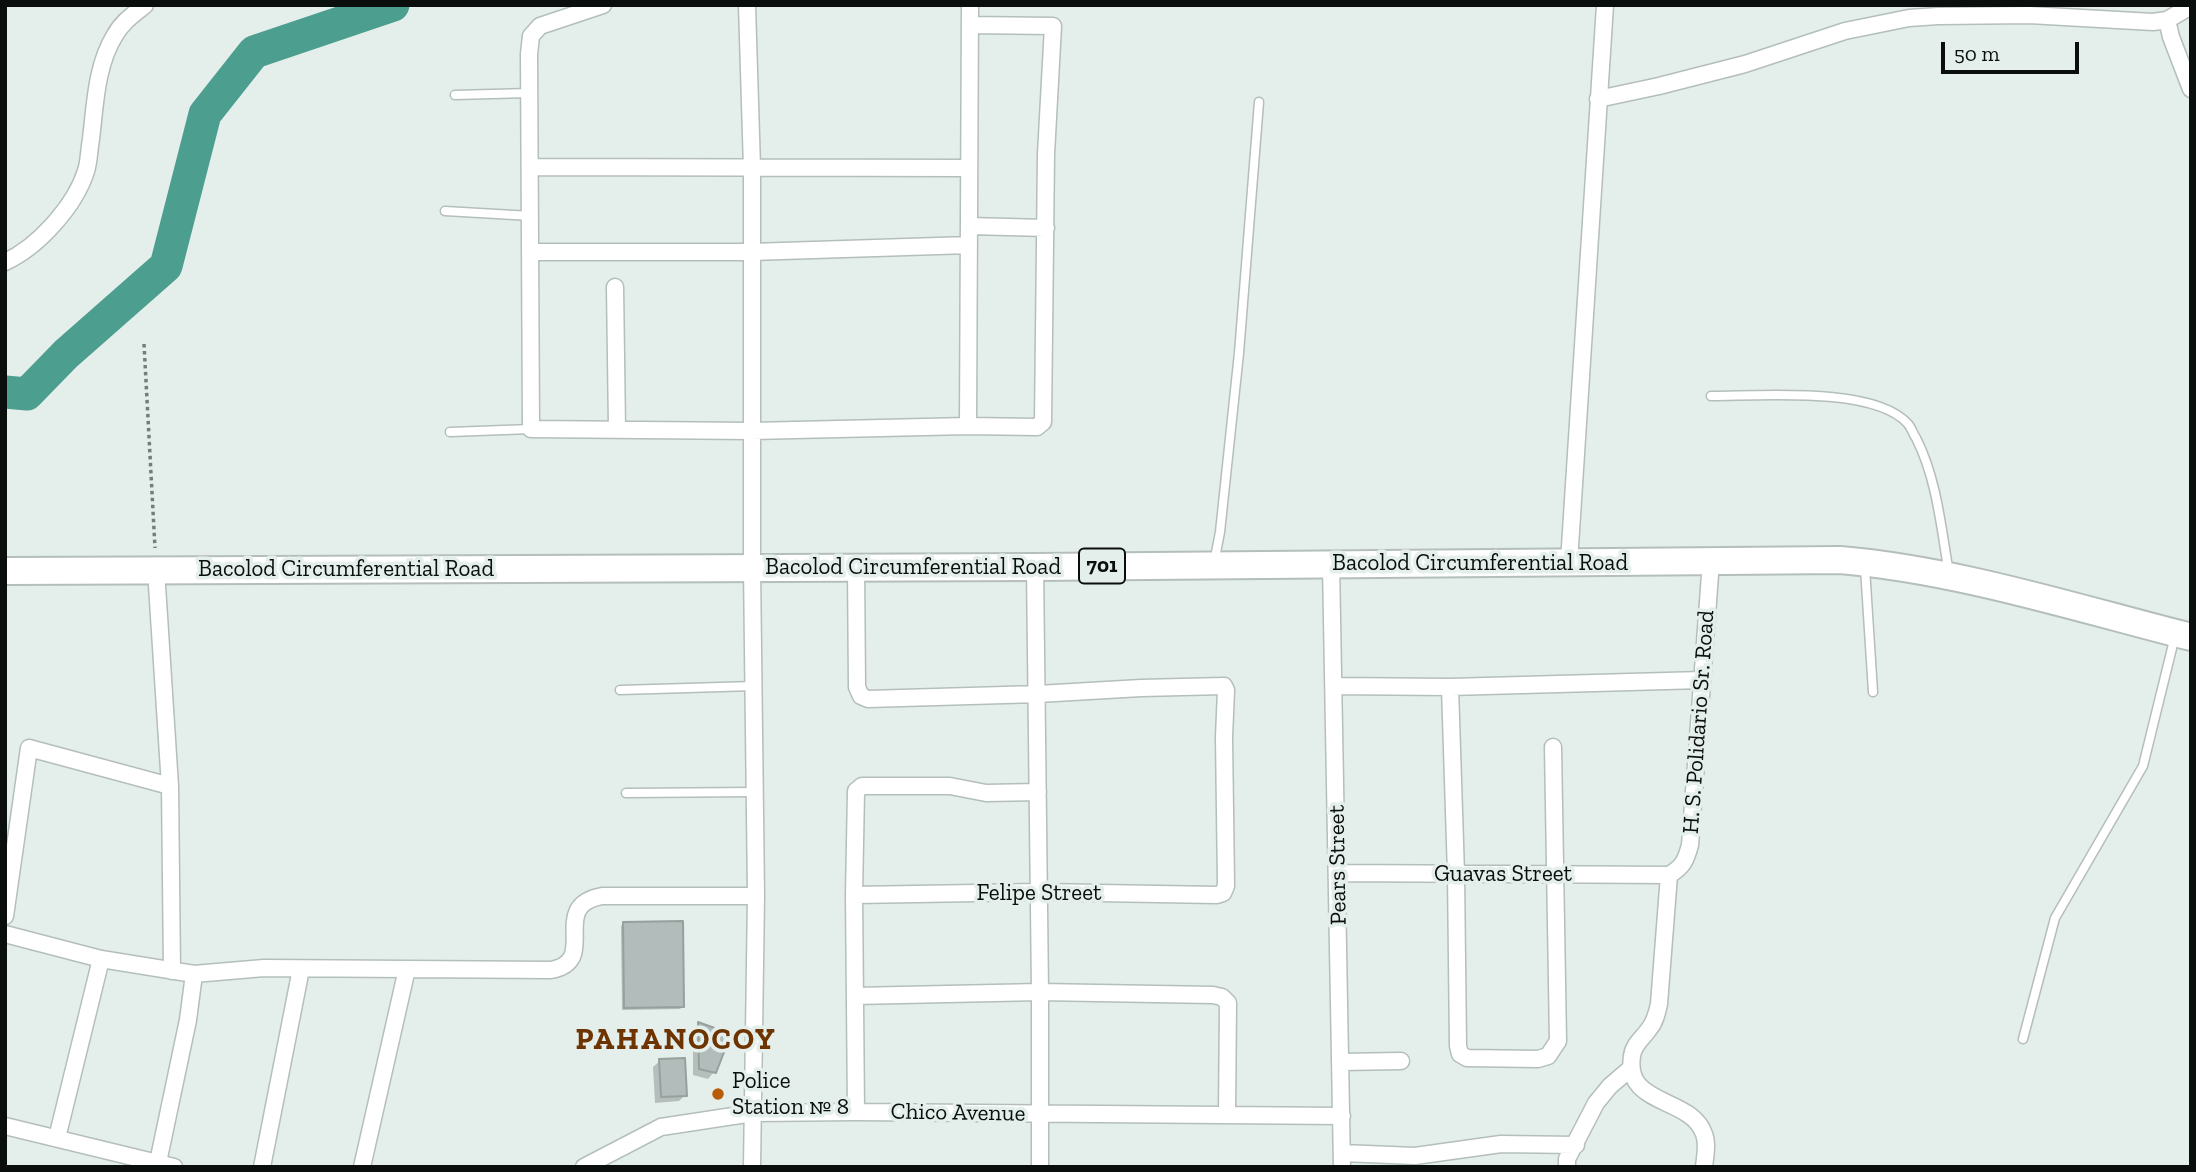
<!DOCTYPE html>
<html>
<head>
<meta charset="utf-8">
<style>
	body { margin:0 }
	#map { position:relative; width:2196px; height:1172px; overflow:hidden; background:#e4eeeb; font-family:"Zilla Slab",serif }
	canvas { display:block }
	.frame { position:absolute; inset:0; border:7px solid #0a0e0d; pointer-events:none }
	.scale { position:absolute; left:1941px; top:42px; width:138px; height:32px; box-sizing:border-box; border:4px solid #0a0e0d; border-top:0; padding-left:9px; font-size:21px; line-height:24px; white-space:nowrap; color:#0a0e0d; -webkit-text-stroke:5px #e4eeeb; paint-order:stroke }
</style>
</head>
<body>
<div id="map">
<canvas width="2196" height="1172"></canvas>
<div class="frame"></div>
<div class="scale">50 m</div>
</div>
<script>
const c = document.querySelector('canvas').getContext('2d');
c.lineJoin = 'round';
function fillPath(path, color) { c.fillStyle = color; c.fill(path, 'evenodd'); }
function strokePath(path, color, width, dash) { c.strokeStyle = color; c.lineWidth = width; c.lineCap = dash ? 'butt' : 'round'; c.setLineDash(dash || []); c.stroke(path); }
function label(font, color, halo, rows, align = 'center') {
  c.font = font + ' "Zilla Slab",serif'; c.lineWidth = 7; c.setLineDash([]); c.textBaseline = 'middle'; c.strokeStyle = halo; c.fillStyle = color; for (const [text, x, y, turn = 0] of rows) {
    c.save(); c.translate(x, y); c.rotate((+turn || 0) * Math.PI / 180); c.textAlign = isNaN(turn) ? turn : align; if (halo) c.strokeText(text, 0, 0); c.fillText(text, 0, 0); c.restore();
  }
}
const shadow = new Path2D(`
	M624,923L682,1007L680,1009L622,1010L621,926Z
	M699,1024L714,1072L708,1079L693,1075V1030Z
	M660,1061L685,1095L679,1101L655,1103L653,1067Z`);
const river = new Path2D(`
	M5,392L27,394L66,354L166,266L205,114L254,52L393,5`);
const building = new Path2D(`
	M683,921L684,1007L624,1008L623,922Z
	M698,1022L731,1034L716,1073L699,1069Z
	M685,1058L687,1096L661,1097L659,1059Z`);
const path = new Path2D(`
	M144,344L155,548`);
const lane = new Path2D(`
	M455,95L529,93
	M445,211L531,216
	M1711,396C1759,396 1875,386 1908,424C1911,427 1913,434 1916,438C1937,479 1941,528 1949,573
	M450,432L531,429
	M1214,563L1220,532L1239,353L1259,102
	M1865,568L1873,692
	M620,690L754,686
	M626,793L755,792
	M2023,1039L2055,918L2143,766L2175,636`);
const street = new Path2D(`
	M603,5L540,26L531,36L529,54L531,429L752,431L968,426L1037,427L1043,422L1046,154L1053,26L970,25
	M747,5L752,168V567L756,896L752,1167
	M2167,20L2191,6
	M1598,99L1659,86L1745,64L1845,31L1909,18L1938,16L2029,15L2153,22L2167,20L2171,37L2191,89
	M530,167L969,168
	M969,226L1046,228
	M531,252H751L969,245
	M5,262C38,247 75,206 86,171C89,162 89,150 91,139C95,106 96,65 115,35C122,22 134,14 145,5
	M615,287L617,429
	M968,426L970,5
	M1569,562L1605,5
	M1331,564L1342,1167
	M1035,567L1040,992V1167
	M156,570L170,786L172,971
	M1334,686L1450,687L1702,680
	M1450,687L1456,874L1458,1046L1460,1054L1467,1058L1538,1059L1548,1056L1558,1041L1553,747
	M1338,873L1669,875C1683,867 1686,860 1690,845L1711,561
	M1669,875L1659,1004C1657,1013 1655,1022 1649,1029C1643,1038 1633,1045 1632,1056C1624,1107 1691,1096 1704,1134C1708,1144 1705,1157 1704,1167
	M854,895L1039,892L1217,895L1223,893L1226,886L1224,737L1226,690L1224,686L1141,688L1038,694L868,699L861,696L857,687L856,567
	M5,916L29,748L170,786
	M5,934L101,959L194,974L264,968L551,970C601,961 547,906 602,896H756
	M855,996L1040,992L1213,995L1222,997L1228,1003L1227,1115
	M1341,1062L1401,1061
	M856,1112L854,895L856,791L862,786H950L986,793L1038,792
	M5,1126L174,1167
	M57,1138L101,959
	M1342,1153L1415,1156L1501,1144L1576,1145
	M157,1167L188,1020L194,974
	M262,1167L301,969
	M362,1167L407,969
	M584,1167L661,1127L753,1113L856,1112L1342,1116
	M1567,1167V1159L1596,1103L1610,1086L1631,1068`);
const primary = new Path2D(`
	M5,571L1035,567L1840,560C1958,570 2076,608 2191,637`);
const markers = [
	[718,1094,7,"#b95c07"]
];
const shields = [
	[1102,566,46]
];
const shieldNames = [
	["701",1102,566]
];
const streetNames = [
	["Bacolod Circumferential Road",1480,563],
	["Bacolod Circumferential Road",913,567],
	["Bacolod Circumferential Road",346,569],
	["H. S. Polidario Sr. Road",1699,722,-86],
	["Pears Street",1338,865,-91],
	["Guavas Street",1503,874],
	["Felipe Street",1039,893],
	["Chico Avenue",958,1113,1]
];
const poiNames = [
	["Police",732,1081],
	["Station № 8",732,1107]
];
const districtNames = [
	["PAHANOCOY",676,1040]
];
fillPath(shadow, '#0003');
strokePath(river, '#4c9e8f', 33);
fillPath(building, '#b2bcba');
strokePath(building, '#96a09d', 2);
strokePath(lane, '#b4bebb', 11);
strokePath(street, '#b4bebb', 19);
strokePath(primary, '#b4bebb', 30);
strokePath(path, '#757c7a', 3.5, [3.5, 3.5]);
strokePath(lane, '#fff', 8);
strokePath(street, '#fff', 16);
strokePath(primary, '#fff', 26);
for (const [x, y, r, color] of markers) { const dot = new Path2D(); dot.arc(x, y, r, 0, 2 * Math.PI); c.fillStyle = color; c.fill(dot); strokePath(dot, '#e4eeeb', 2.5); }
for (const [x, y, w] of shields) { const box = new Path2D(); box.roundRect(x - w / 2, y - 17.5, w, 35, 5); c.fillStyle = '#e4eeeb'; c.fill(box); strokePath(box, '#0a0e0d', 2); }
label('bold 21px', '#0a0e0d', null, shieldNames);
label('23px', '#0a0e0d', '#e4eeeb', streetNames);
label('23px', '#0a0e0d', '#e4eeeb', poiNames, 'left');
c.letterSpacing = '2px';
label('bold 30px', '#6d3300', '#e4eeeb', districtNames);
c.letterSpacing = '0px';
</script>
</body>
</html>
